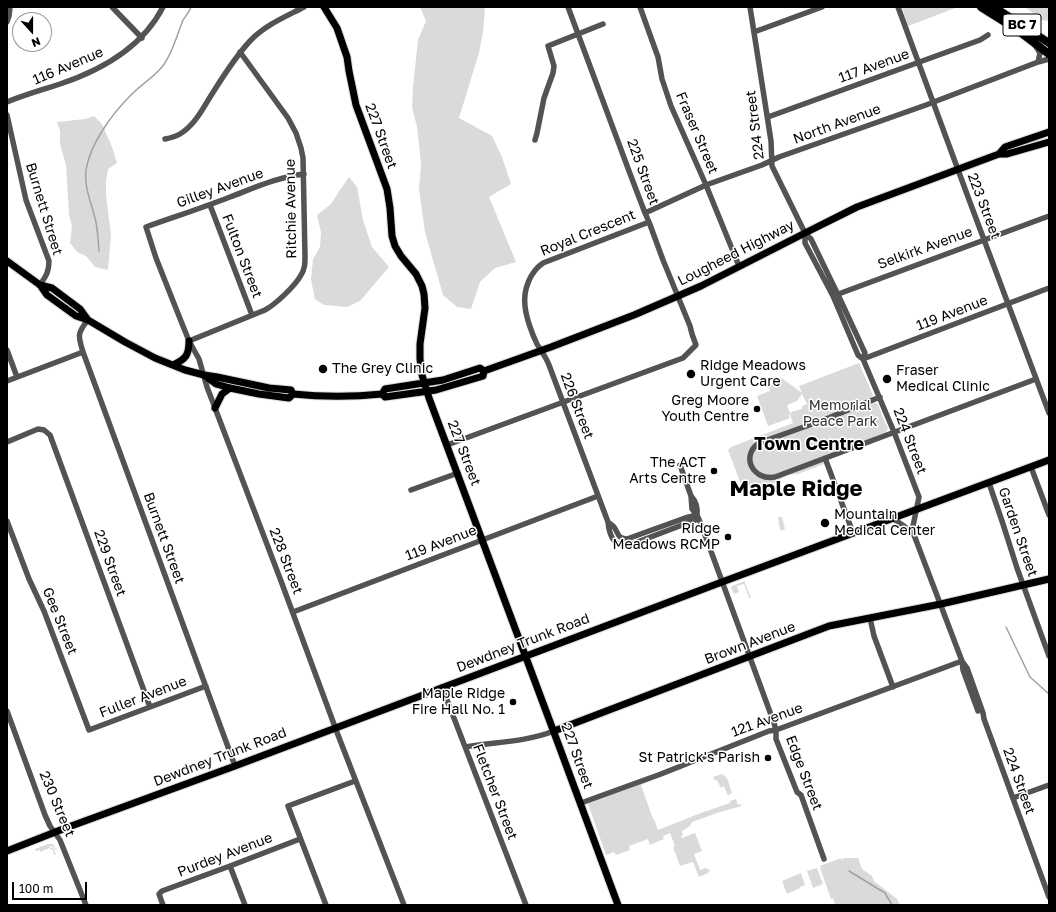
<!DOCTYPE html>
<html>
<head>
<meta charset="utf-8">
<style>
	body { margin:0 }
	#map { position:relative; width:1056px; height:912px; overflow:hidden; background:#fff; font-family:"Golos Text",sans-serif }
	canvas { display:block }
	.frame { position:absolute; inset:0; border:8px solid #000; pointer-events:none }
	.north { position:absolute; left:12px; top:12px; width:40px; height:40px; box-sizing:border-box; background:#fff; border:1px solid #999; border-radius:50%; rotate:159deg; font-size:11px; font-weight:700; line-height:16px; text-align:center; color:#000 }
	.north::after { content:''; display:block; margin:auto; width:14px; height:18px; background:#000; clip-path:polygon(50% 0,100% 100%,50% 72%,0 100%) }
	.scale { position:absolute; left:12px; top:882px; width:75px; height:18px; box-sizing:border-box; border:2px solid #000; border-top:0; padding-left:5px; font-size:12px; line-height:14px; white-space:nowrap; color:#000; -webkit-text-stroke:3px #fff; paint-order:stroke }
</style>
</head>
<body>
<div id="map">
<canvas width="1056" height="912"></canvas>
<div class="frame"></div>
<div class="north">N</div>
<div class="scale">100 m</div>
</div>
<script>
const c = document.querySelector('canvas').getContext('2d');
c.lineJoin = 'round';
function fillPath(path, color) { c.fillStyle = color; c.fill(path, 'evenodd'); }
function strokePath(path, color, width, dash) { c.strokeStyle = color; c.lineWidth = width; c.lineCap = dash ? 'butt' : 'round'; c.setLineDash(dash || []); c.stroke(path); }
function label(font, color, halo, rows, align = 'center') {
  c.font = font + ' "Golos Text",sans-serif'; c.lineWidth = 3; c.setLineDash([]); c.textBaseline = 'middle'; c.strokeStyle = halo; c.fillStyle = color; for (const [text, x, y, turn = 0] of rows) {
    c.save(); c.translate(x, y); c.rotate((+turn || 0) * Math.PI / 180); c.textAlign = isNaN(turn) ? turn : align; if (halo) c.strokeText(text, 0, 0); c.fillText(text, 0, 0); c.restore();
  }
}
const green = new Path2D(`
	M420,7H482L485,9L483,32L479,53L459,118L492,136L502,157L511,184L489,197L516,262L495,268L480,282L471,309L457,307L443,295L425,232L419,189L421,164L417,127L412,107L413,87L418,40L426,21Z
	M902,7H958L908,26Z
	M1025,7H1049V21L1042,20Z
	M94,116L102,124L112,147L117,163L108,169L106,180V195L111,235L108,270L95,267L86,256L77,252L70,243L72,226L69,215L66,165L60,144V131L57,122L85,119Z
	M349,177L357,187L363,220L372,247L389,267L360,301L347,307L324,305L315,299L311,280L313,259L320,247L321,232L317,215L331,204L340,190Z
	M859,363L872,393L873,395L871,398L873,402L878,404C881,413 884,421 888,428L886,432L822,459L824,464L798,474L787,475L776,482L770,484L773,492L754,496L742,487L728,450L731,447L793,423L790,415L791,412L802,409V406L807,404L802,394L797,401L787,405L790,413L789,416L790,418L768,426L757,396L770,391L769,386L775,384L780,377L802,393L799,386Z
	M778,517H782L785,529L781,531L779,525Z
	M745,581V583L751,598H749L744,584L737,586L739,592L734,594L731,587L732,586Z
	M722,774L727,778L732,793L730,794L728,796L724,786L721,788L717,780H715L713,777Z
	M655,779L641,785L653,819H654L658,830L706,811H707L730,803V801L736,799L738,805L740,804L742,806L720,812L692,822L690,826L682,831L683,835L681,836L682,838L695,833L702,851L694,854L700,870L705,868L710,870L708,873L699,877L693,862L680,866L673,847L675,846L670,833L663,836L664,839L650,845L648,839L629,846L630,850L616,855L614,852L606,855L588,804L589,803Z
	M48,844H53L58,853L54,848L51,846L48,847L53,848L56,854L54,855L53,850L49,848L40,852V850L36,851L35,849Z
	M841,858V860L844,858H858L862,869L872,876L874,881L897,899L900,905H835L833,898L831,899L820,868H821L820,866Z
	M817,868L823,884L813,888L807,871Z
	M801,873L805,885L800,887V888L787,894L782,881Z`);
const stream = new Path2D(`
	M99,251C98,240 98,229 95,218C91,203 84,186 86,170C90,144 112,114 130,96C140,85 153,78 162,67C172,55 177,35 183,20C186,16 189,12 191,7
	M1006,627L1030,677L1049,694
	M849,871L885,893L892,905`);
const minor = new Path2D(`
	M112,7L142,38
	M640,7L658,57L662,79L671,106L706,185L739,266
	M750,7L771,141L772,166L805,233L811,239L840,299L865,353L863,359L894,432L919,497L913,526L914,535L962,661L967,668L983,713L984,719L1049,897
	M898,7L971,205L1049,413
	M7,22L9,16L10,7
	M754,32L822,7
	M1035,45L1040,53L1038,62
	M7,102C24,95 42,90 60,84C102,70 142,48 163,7
	M7,115L26,200L49,261C49,272 46,276 40,285
	M768,117L980,40L988,35
	M165,139C170,138 175,137 180,134C195,125 203,108 212,94C224,75 235,57 250,41C265,25 285,17 304,7
	M535,140L537,133L544,98L553,73L554,66L548,46L603,24
	M304,174C278,177 254,188 230,197C202,208 174,217 146,227L156,258L175,306L189,341L199,359L207,387L281,581L338,735L404,905
	M210,205L252,315
	M645,213L706,185L762,165L779,157L926,105L1038,62L1049,59
	M649,222L543,263C530,272 523,290 525,306C526,317 532,334 537,344C541,351 546,357 549,365C569,417 588,470 608,522C609,533 613,547 627,546L698,519
	M805,233V243L833,296L858,355L863,359
	M833,296L1049,216
	M88,320C77,333 78,336 83,352L235,766
	M189,341L265,310C276,304 295,286 301,275C305,269 305,263 305,256L303,158L301,148L296,133L288,118L240,52
	M7,350L17,377
	M863,359L1049,288
	M7,381L83,352
	M880,397L826,419L759,443C740,456 753,481 775,477L1036,379
	M7,442L38,429L44,430L50,435L150,707
	M447,445L683,358L696,345L692,334L690,326L663,260L649,222L645,213L629,171L568,7
	M825,458L853,533
	M680,465L691,496C696,501 698,509 697,515
	M1031,467L1049,515
	M989,483L1003,524L1017,568L1049,656
	M411,490L458,473
	M691,496L692,509L697,515L701,524L774,723L776,730V739L797,792L801,795L824,859
	M892,518L904,526L914,535
	M7,521L29,579L44,611L89,730L206,686
	M608,522C610,524 612,525 614,527C619,534 617,538 627,539L685,518L697,515
	M293,612L598,496
	M870,618L874,636L893,687
	M442,687L526,905
	M7,711L45,815L50,826L60,840L86,905
	M465,747C495,742 526,742 554,731
	M1013,798L1049,785
	M581,803L661,774L769,731L776,730L962,661L963,670L978,711
	M230,866L245,905
	M163,905L159,894L162,891L230,866L300,839
	M326,905L288,806L355,781`);
const major = new Path2D(`
	M324,7L337,28L347,57L349,71L356,105L387,189L390,208L392,236L395,246L401,256L416,274L422,286L424,294L425,308L420,344V359L422,375L429,398C493,566 555,736 618,905
	M999,154L1005,147L1049,132
	M7,261L40,285L47,295L76,316L88,320L125,342L155,358L185,370L204,375L217,377L269,388L291,390L293,394
	M40,285L52,288L80,309L88,320
	M173,365C186,359 189,355 189,341
	M204,375L216,384L230,388L259,394L289,398L293,394C323,397 352,397 382,394L385,389L443,380L480,368L484,371
	M382,394L385,397L436,390L480,377L483,376L484,371L551,347L634,315L701,286L805,233L857,207L999,154H1007L1049,142
	M215,408L222,394L230,388
	M554,731L829,626L941,604L1049,579
	M7,851L63,829L235,766L722,582L1049,460`);
const highway = new Path2D(`
	M981,7L1016,29L1049,54
	M994,7L1049,43`);
const markers = [
	[323,369,5,"#000"],
	[691,374,5,"#000"],
	[887,379,5,"#000"],
	[757,409,4,"#000"],
	[714,471,4,"#000"],
	[825,523,5,"#000"],
	[728,537,4,"#000"],
	[513,702,4,"#000"],
	[768,758,4,"#000"]
];
const shields = [
	[1022,25,38]
];
const shieldNames = [
	["BC 7",1022,25]
];
const streetNames = [
	["116 Avenue",68,66,-23],
	["117 Avenue",874,66,-20],
	["North Avenue",837,124,-20],
	["224 Street",755,125,-97],
	["Fraser Street",697,133,67],
	["227 Street",381,136,70],
	["225 Street",643,172,70],
	["Gilley Avenue",220,188,-20],
	["223 Street",984,206,69],
	["Burnett Street",44,209,73],
	["Ritchie Avenue",291,209,-91],
	["Royal Crescent",588,233,-22],
	["Selkirk Avenue",925,248,-20],
	["Lougheed Highway",736,253,-27],
	["Fulton Street",242,256,69],
	["119 Avenue",952,313,-21],
	["226 Street",577,406,69],
	["224 Street",910,441,69],
	["227 Street",464,453,69],
	["Garden Street",1018,532,71],
	["Burnett Street",164,538,70],
	["119 Avenue",441,543,-21],
	["228 Street",286,561,69],
	["229 Street",110,563,70],
	["Gee Street",60,621,68],
	["Dewdney Trunk Road",523,643,-21],
	["Brown Avenue",750,643,-21],
	["Fuller Avenue",143,697,-21],
	["121 Avenue",767,720,-20],
	["227 Street",577,756,70],
	["Dewdney Trunk Road",220,757,-21],
	["Edge Street",804,773,69],
	["224 Street",1019,781,70],
	["Fletcher Street",495,792,69],
	["230 Street",57,804,67],
	["Purdey Avenue",225,855,-21]
];
const poiNames = [
	["Ridge Meadows",700,366,"left"],
	["Urgent Care",700,382,"left"],
	["The Grey Clinic",332,369,"left"],
	["Fraser",896,371,"left"],
	["Medical Clinic",896,387,"left"],
	["Greg Moore",749,401],
	["Youth Centre",749,417],
	["The ACT",706,463],
	["Arts Centre",706,479],
	["Mountain",834,515,"left"],
	["Medical Center",834,531,"left"],
	["Ridge",720,529],
	["Meadows RCMP",720,545],
	["Maple Ridge",505,694],
	["Fire Hall No. 1",505,710],
	["St Patrick's Parish",760,758]
];
const parkNames = [
	["Memorial",840,406],
	["Peace Park",840,422]
];
const districtNames = [
	["Town Centre",809,444]
];
const townNames = [
	["Maple Ridge",796,489]
];
fillPath(green, '#dadada');
strokePath(stream, '#a1a1a1', 1.5);
strokePath(major, '#dbdbdb', 9);
strokePath(highway, '#dbdbdb', 10);
strokePath(minor, '#535353', 5.5);
strokePath(major, '#000', 7);
strokePath(highway, '#000', 8);
for (const [x, y, r, color] of markers) { const dot = new Path2D(); dot.arc(x, y, r, 0, 2 * Math.PI); c.fillStyle = color; c.fill(dot); strokePath(dot, '#fff', 1.5); }
for (const [x, y, w] of shields) { const box = new Path2D(); box.roundRect(x - w / 2, y - 11, w, 22, 3); c.fillStyle = '#fff'; c.fill(box); strokePath(box, '#000', 1); }
label('bold 13px', '#000', null, shieldNames);
label('14px', '#000', '#fff', streetNames);
label('14px', '#000', '#fff', poiNames, 'right');
label('14px', '#313131', '#fff', parkNames);
label('bold 18px', '#000', '#fff', districtNames);
label('bold 22px', '#000', '#fff', townNames);
</script>
</body>
</html>
